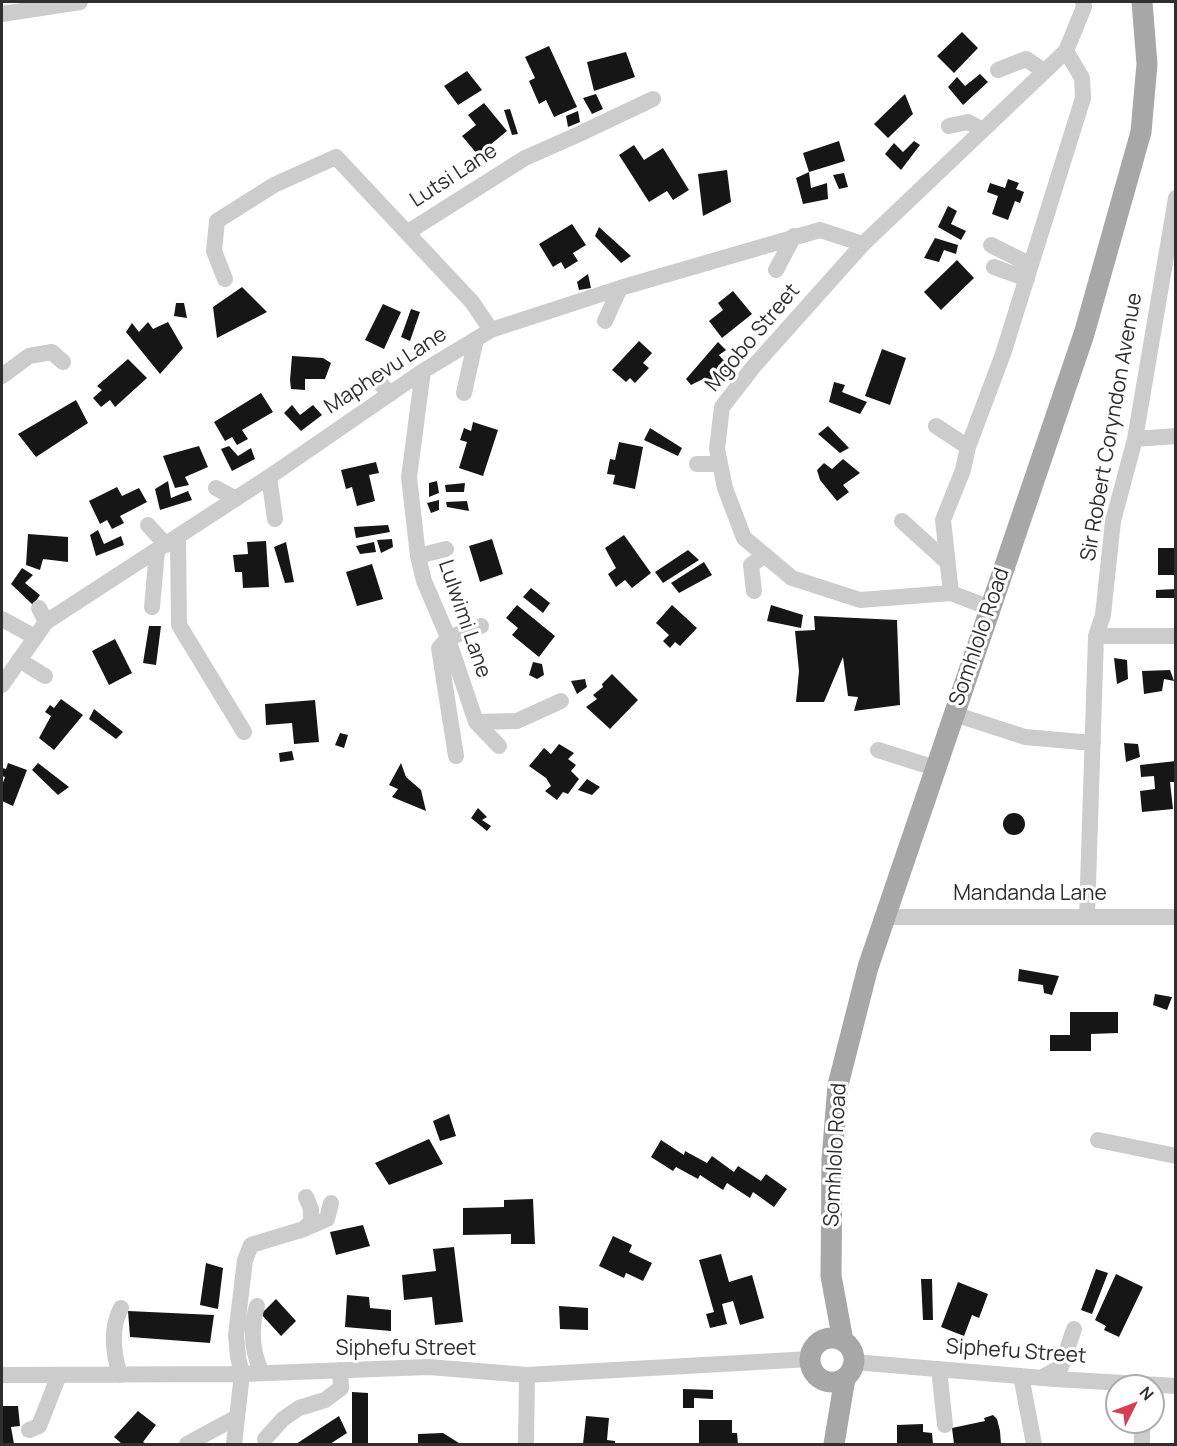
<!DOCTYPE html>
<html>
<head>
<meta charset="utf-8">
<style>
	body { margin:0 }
	#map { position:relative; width:1177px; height:1446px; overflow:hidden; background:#fff; font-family:Manrope,sans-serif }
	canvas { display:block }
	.frame { position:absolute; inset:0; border:3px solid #2f2f2f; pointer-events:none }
	.north { position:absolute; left:1105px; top:1374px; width:60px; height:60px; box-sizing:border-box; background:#fff; border:2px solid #acacac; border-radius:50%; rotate:48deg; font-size:16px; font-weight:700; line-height:24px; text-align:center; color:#2f2f2f }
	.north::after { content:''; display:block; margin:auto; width:21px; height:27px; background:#d83f53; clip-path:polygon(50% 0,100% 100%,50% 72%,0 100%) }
</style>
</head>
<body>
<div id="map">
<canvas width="1177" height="1446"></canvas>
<div class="frame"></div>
<div class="north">N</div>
</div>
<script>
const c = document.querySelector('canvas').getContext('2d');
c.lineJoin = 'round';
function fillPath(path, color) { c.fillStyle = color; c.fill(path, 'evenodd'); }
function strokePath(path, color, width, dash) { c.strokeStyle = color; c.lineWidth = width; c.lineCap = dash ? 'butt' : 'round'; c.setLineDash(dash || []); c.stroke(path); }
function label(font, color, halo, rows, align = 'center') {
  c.font = font + ' Manrope,sans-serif'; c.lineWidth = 6; c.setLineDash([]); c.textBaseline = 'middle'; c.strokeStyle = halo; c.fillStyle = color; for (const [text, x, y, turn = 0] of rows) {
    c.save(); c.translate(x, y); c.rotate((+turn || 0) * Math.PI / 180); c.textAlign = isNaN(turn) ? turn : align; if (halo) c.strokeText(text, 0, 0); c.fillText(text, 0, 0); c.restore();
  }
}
const building = new Path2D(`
	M962,32L978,48L954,73L937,56Z
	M549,46L577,107L554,117L546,100L539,104L529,81L535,78L525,57Z
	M626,52L635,77L594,91L587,62Z
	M467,71L482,90L458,105L444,86Z
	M980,74L988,82L963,105L948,87L957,77L965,86Z
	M596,94L603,109L592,114L583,98Z
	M905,94L913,114L888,138L874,124Z
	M484,103L507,131L478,155L462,136L476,125L468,115Z
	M510,109L518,134L512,135L504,110Z
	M578,111L580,122L568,127L566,116Z
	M839,141L845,161L809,172L803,153Z
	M914,141L920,145L901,170L885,154L894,143L903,152Z
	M634,145L644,160L663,148L689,190L673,200L667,191L649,202L619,155Z
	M727,170L731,202L703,216L698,174Z
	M809,172L811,188L827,183L828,199L803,204L796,178Z
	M844,173L848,187L839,189L833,175Z
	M1008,179L1019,183L1016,189L1024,192L1020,203L1015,201L1008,220L992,214L998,196L987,192L990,183L1005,188Z
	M948,206L957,211L951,224L966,231L961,240L938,227Z
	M572,224L586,245L573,253L578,261L565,269L561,262L553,267L539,244Z
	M599,227L631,256L621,263L595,236Z
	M935,238L958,245L956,254L944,250L939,262L924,258Z
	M957,260L974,278L941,310L924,292Z
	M588,274L591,288L579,290L577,282Z
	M242,287L267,312L217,338L213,307Z
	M733,291L752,314L722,338L709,321L723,310L718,303Z
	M176,303H184L187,318L174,316Z
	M383,304L401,312L384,349L365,340Z
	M411,309L420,312L410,341L401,337Z
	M148,322L153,329L168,322L183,348L160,374L126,332L132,323L139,332Z
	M639,341L652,353L643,363L649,368L635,383L630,378L626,382L612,370Z
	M718,342L726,350L719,355L733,371L712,389L703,379L691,385L686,379Z
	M882,349L906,358L890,405L865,396Z
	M292,356L323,358L331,363L325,379H305V390L291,389L290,380Z
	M128,359L147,378L115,407L110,400L101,407L93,398L102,390L97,386Z
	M834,382L845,385L842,392L867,402L860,414L829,402Z
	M261,393L273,412L242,430L248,439L237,445L232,437L225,441L214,422Z
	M76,400L88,423L36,457L18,434Z
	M292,405L300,415L313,405L322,415L301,431L284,413Z
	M473,422L498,430L483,476L459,468L467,442L460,440L464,428L471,431Z
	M828,426L849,448L840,453L818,434Z
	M650,428L682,448L678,456L644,440Z
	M619,442L643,447L635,489L613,484L615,475L607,474L610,459L615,460Z
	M199,446L208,467L185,477L189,485L175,488L163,456Z
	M229,446L238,456L251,448L255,459L232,471L221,449Z
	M843,459L860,473L843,485L849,492L837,501L820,480L817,470L824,463L832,469Z
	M376,462L379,473L369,475L375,501L357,506L352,487L346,489L341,470Z
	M168,481L171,498L188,491L192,500L160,510L155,489Z
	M437,481L439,493L429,497V483Z
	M465,483L464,492H446L445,485Z
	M117,487L122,496L139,488L147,502L120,516L124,523L112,529L107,520L100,524L89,501Z
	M439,500V510L431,513L427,503Z
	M467,501L469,511L447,507L446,502Z
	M388,525L390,532L356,538L354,527Z
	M98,530L104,544L121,536L124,545L96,556L90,535Z
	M28,534L68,537V562L43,559L40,570L26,565Z
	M624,535L651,573L632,588L625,580L616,587L608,574L616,568L605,548Z
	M392,539L393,547L381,553L377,540Z
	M492,539L503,574L480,582L469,546Z
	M266,541L269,587L243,588L242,572H235L233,555L248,554L247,542Z
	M286,542L294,582L285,583L274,547Z
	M374,542L376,552L360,554L356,546Z
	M1158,548H1176V575H1158Z
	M688,550L699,560L663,583L655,572Z
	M704,562L712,575L679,593L671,583Z
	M372,564L383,599L357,606L346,572Z
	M22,568L33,575L25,583L40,595L33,605L11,584Z
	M531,588L550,603L543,613L523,597Z
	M1176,589V598H1156V590Z
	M517,605L555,636L539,657L512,635L518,628L506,618Z
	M672,605L697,628L680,646L675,642L670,648L663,641L669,635L656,623Z
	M771,605L803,615L801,628L767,621Z
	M814,616L897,620L900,705L854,711L858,697L848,696L843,657L824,702H796L799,671L795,631L815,630Z
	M149,626H161L156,665L143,663Z
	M115,639L132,673L109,685L92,651Z
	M1114,658L1127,660L1128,679L1117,684Z
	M533,662L542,664L544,675L537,679L529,675Z
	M1170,670L1174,681L1164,679L1162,691L1144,694L1142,671Z
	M612,674L638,700L610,729L586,707L597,699L593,695L603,687L602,684Z
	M585,679L587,687L577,694L571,681Z
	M61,699L83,715L54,750L39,738L51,716L45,712L50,705L54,708Z
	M315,700L319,742L294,744L292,723L266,725L265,704Z
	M94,709L123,732L116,739L89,719Z
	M340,733L348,735L344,748L335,745Z
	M1124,743L1138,744L1140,757L1126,762Z
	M559,744L574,753L568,759L576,765L571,771L579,779L568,794L563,792L557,800L545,791L551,786L546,778L529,766L544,748L551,754Z
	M292,751L294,760L280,762L279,753Z
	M1176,761V782H1170L1173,809L1142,812L1140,791L1155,789L1154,776L1141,777L1140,765Z
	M8,763L27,770L13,806L2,801V785L5,777L2,776V768L6,769Z
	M38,763L69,787L58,795L32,770Z
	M401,763L406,777L421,790L426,811L392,797L398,789L389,785Z
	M587,779L600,787L592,795L578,790Z
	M478,808L487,817L482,820L491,826L487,831L471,818Z
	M1003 824a11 11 0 1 1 22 0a11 11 0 1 1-22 0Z
	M1019,969L1059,976L1052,995L1044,993L1043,985L1018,981Z
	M1155,994L1172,997L1167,1010L1153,1005Z
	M1070,1012H1118V1033L1091,1034V1051H1050V1035H1070Z
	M449,1114L456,1136L440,1141L433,1121Z
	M429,1139L443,1164L389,1185L375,1163Z
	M661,1140L684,1155L685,1151L707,1163L712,1156L734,1172L738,1166L761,1181L766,1174L787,1189L774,1207L753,1192L750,1198L727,1183L723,1190L700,1175L698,1179L676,1167L673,1171L651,1157Z
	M533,1199L535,1244H511V1234L463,1235V1208L504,1207V1200Z
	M363,1225L370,1246L336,1255L330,1232Z
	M613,1236L632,1245L629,1252L652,1263L643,1281L626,1273L624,1278L599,1266Z
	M454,1247L463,1322L435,1325L432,1297L404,1300L402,1275L436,1271L433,1249Z
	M721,1254L729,1282L752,1275L764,1318L740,1325L733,1301L722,1304L727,1324L710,1328L706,1314L714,1312L699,1260Z
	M206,1263L223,1268L218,1309L200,1305Z
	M1096,1269L1108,1273L1092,1314L1081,1310Z
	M1116,1274L1143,1287L1119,1337L1104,1330L1106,1326L1095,1320Z
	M921,1279H932L933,1320H923Z
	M958,1282L988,1294L979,1318L972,1315L964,1336L941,1327Z
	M347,1295L369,1297L370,1308L391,1310V1331L345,1327Z
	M276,1299L296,1321L281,1336L261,1314Z
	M559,1306L588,1308V1330L560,1329Z
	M128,1311L214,1315L210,1343L130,1337Z
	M683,1389L713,1390V1399L694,1398V1408H683Z
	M352,1392L368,1393V1444H352Z
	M2,1406H18L20,1426L11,1427L14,1444H2Z
	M138,1411L156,1425L143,1442L147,1444H122L114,1437Z
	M993,1415L997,1419L1000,1431L1001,1444H954L952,1428L985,1421L984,1418Z
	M339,1416L347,1433L330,1444H296Z
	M586,1416L609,1418L607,1440L615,1441V1444H583Z
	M699,1420H732V1433H737L738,1444H699Z
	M923,1424V1432L932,1433L933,1444H897V1425Z
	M443,1433L459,1443L418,1444V1434Z`);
const minor = new Path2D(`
	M2,14L80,2
	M998,70L1026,59L1044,71
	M949,126L968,122L983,130
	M408,232L525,158L577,135L653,99
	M991,245L1031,265
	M994,267L1027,279
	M776,270L794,236
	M225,279L214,251L217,221L274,185L336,157L472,302L491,330
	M605,321L620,288
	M423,371L409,477L418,556L424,581L445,630L476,722L517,721L561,701
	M2,376L29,356L52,352L63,362
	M379,382L390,394
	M464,393L476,339
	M936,426L968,447
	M1135,439L1176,436
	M697,464H720
	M269,477L275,519
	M216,488L236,499
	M902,521L946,561
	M148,525L166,545
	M178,537L179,625L244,732
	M418,556L446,549
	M754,591L751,565L765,555
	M951,593L943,520L963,470L968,447L1003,354L1083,98L1082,78L1066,51
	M152,607L157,551
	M39,608L46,622
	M990,608L951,593L860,600L792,578L744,538L725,488L717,449L722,407L754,366L863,244L1066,51L1084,7L1083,2
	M2,619L35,637
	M1096,636H1176
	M19,660L45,676
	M2,685L46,622L269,477L423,371L491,330L620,288L820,230L863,244
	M954,714L1025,737L1093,743
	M476,722L499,746
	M878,750L935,768
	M456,756L439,648L448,638L481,626
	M1087,916L1096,636L1103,615L1113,521L1135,439L1176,198
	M884,917H1176
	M1098,1140L1176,1156
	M304,1229L327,1219L331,1203
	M257,1306C250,1329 252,1352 262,1373
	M854,1362L1055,1379L1176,1386
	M939,1369L945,1425
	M2,1375L242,1374L429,1367L527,1375L810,1359
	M120,1375C113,1353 110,1329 121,1308
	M1021,1376L1034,1444
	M1041,1378L1061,1367L1074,1329
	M29,1430L39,1426L59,1375
	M265,1439L283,1419L299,1408L325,1400L341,1388L340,1370
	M187,1444L237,1417
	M234,1444L242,1374L238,1357L236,1335L245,1260L251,1245L304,1229L311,1222V1209L306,1197
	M526,1444L527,1375
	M1142,1444V1422`);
const major = new Path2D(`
	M810 1360a22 22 0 1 1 44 0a22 22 0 1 1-44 0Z
	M843,1341L831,1276L832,1159L838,1085L868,967L1084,334L1141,132L1147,64L1142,2
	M834,1444L845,1378`);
const streetNames = [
	["Lutsi Lane",454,176,-33],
	["Mgobo Street",753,338,-50],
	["Maphevu Lane",386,371,-33],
	["Sir Robert Coryndon Avenue",1112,427,-80],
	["Lulwimi Lane",464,619,71],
	["Somhlolo Road",980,637,-71],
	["Mandanda Lane",1030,894],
	["Somhlolo Road",836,1155,-87],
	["Siphefu Street",406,1349],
	["Siphefu Street",1016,1352,4]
];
fillPath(building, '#161616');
strokePath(minor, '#ccc', 16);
strokePath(major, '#a7a7a7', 21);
label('21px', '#2f2f2f', '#fff', streetNames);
</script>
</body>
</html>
